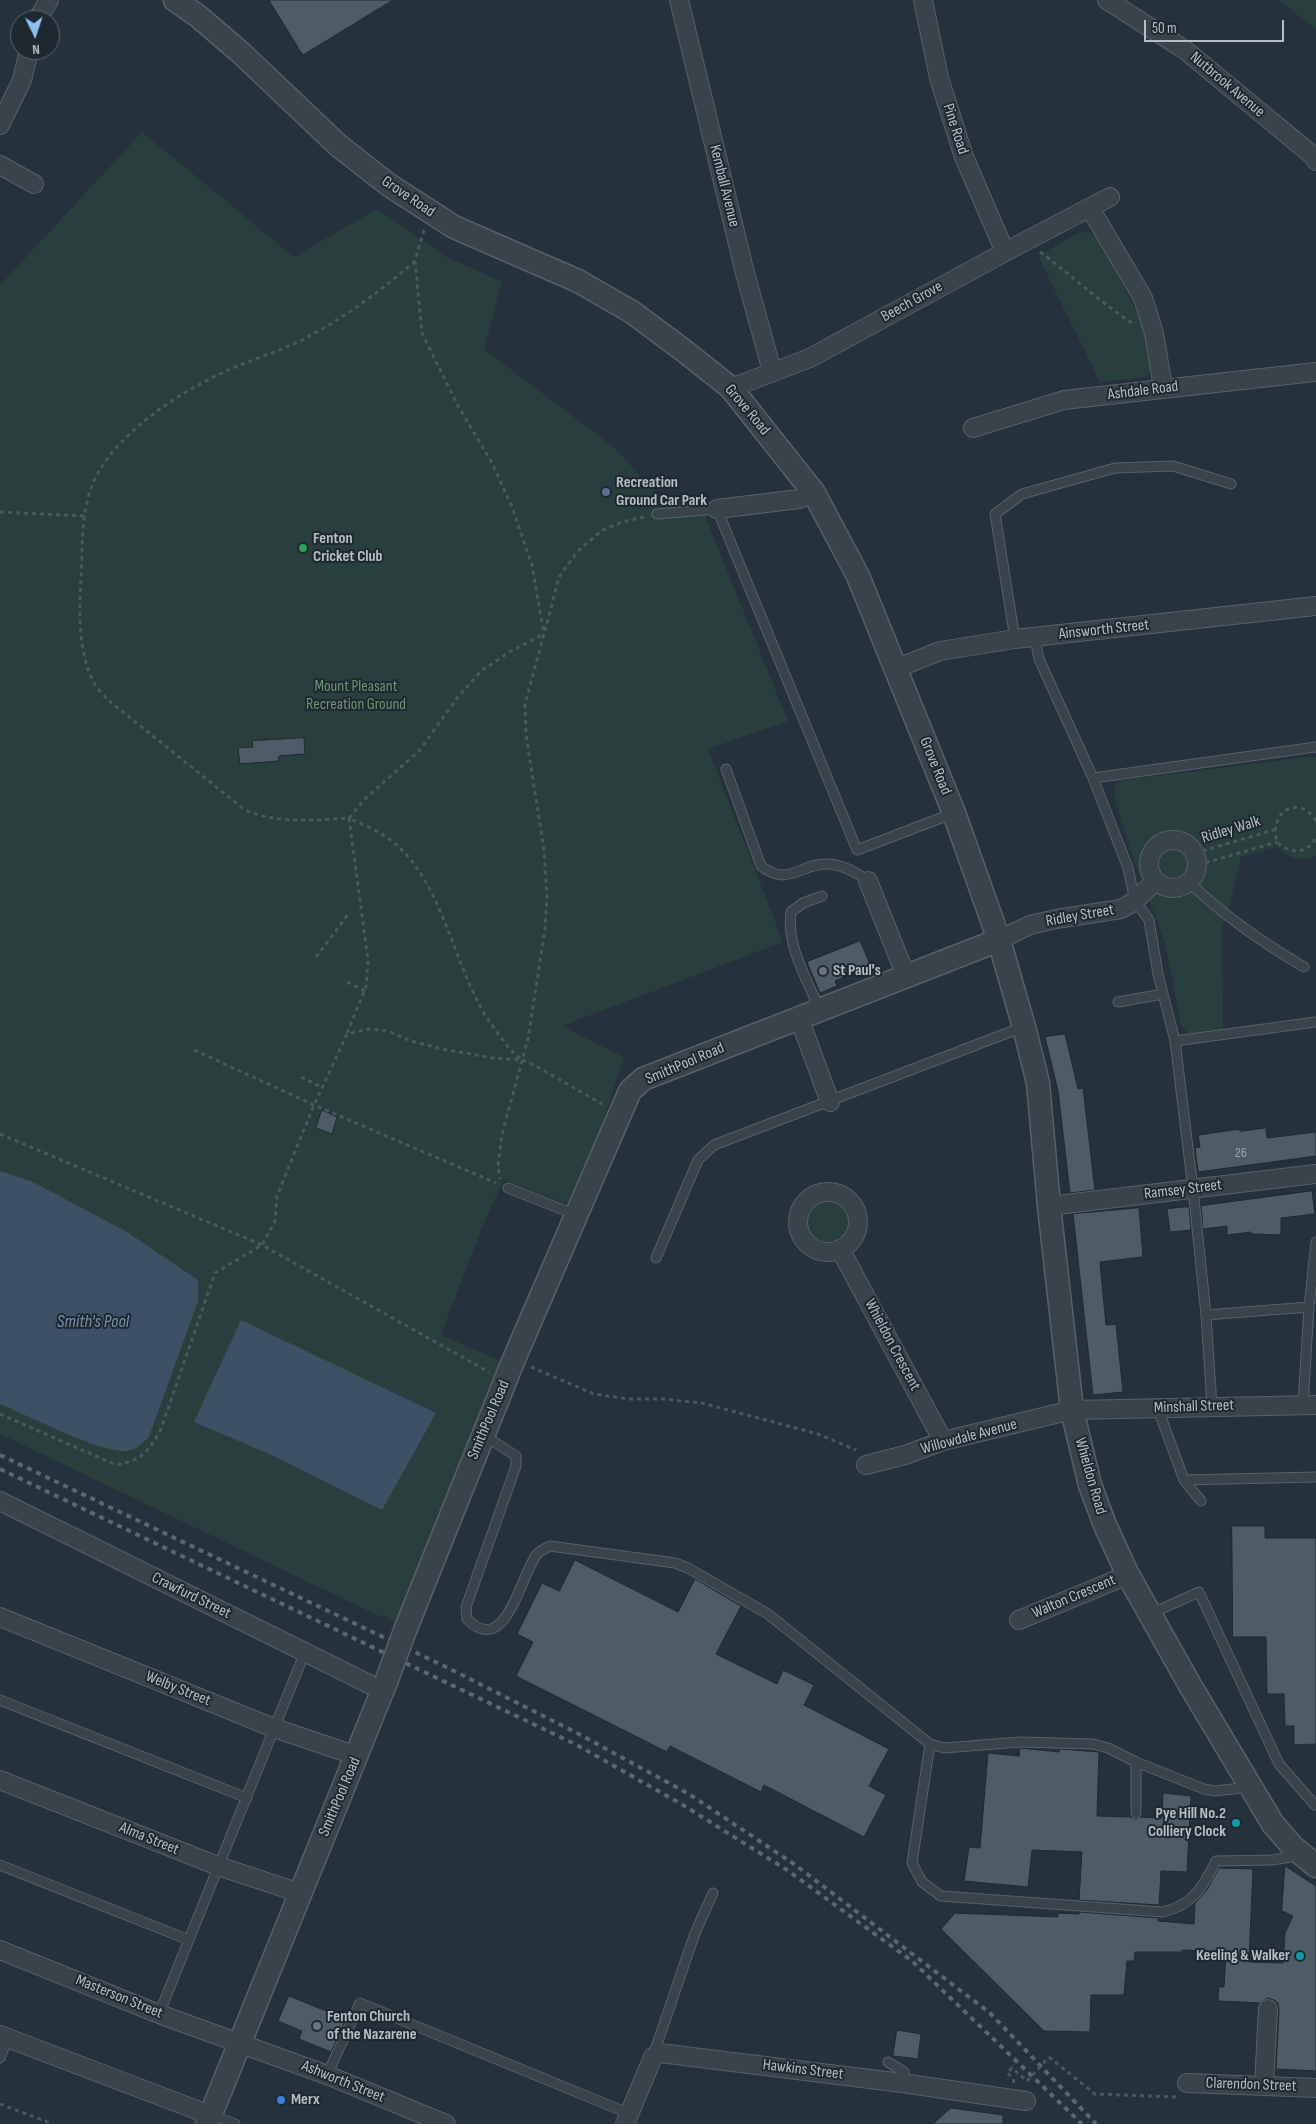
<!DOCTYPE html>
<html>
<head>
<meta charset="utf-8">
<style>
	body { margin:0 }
	#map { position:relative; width:1316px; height:2124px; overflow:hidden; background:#25313c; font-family:"Sofia Sans Condensed",sans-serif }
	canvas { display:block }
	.north { position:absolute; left:10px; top:10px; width:50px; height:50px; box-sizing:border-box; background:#1e2831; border:1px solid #5a646d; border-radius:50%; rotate:176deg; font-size:14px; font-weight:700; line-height:20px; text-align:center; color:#b5bec7 }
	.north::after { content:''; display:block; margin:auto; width:18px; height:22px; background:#90c0f1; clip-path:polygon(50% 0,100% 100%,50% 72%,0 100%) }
	.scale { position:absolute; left:1144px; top:20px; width:140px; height:22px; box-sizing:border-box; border:2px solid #b5bec7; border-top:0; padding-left:6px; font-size:15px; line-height:18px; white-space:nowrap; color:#b5bec7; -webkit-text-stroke:4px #1e2831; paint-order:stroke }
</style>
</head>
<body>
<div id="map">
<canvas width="1316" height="2124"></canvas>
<div class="north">N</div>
<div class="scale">50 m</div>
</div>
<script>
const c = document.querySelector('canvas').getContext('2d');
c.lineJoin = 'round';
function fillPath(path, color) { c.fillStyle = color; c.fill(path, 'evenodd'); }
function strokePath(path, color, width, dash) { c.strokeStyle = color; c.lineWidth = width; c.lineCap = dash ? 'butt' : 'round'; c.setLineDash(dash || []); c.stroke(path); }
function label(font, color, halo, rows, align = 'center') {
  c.font = font + ' "Sofia Sans Condensed",sans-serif'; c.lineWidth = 4; c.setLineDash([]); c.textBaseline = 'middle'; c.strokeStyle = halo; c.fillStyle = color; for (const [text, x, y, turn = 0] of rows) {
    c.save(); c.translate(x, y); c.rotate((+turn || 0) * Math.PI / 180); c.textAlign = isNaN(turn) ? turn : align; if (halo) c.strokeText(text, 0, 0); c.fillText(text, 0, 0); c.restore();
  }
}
const green = new Path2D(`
	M1279,0H1316V30Z
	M142,132L294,257L377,209L445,256L502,282L484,349L615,448L662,500L697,496L788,721L708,749L783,942L562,1026L624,1057L600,1130L567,1204L504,1180L483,1225L441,1335L500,1361L396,1623L384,1615L381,1617L0,1434V285Z
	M1085,232L1091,233L1100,241L1145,328L1152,370L1146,377L1100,382L1038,256L1078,233Z
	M1316,756V856C1300,863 1289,859 1277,847L1241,857L1230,905L1222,928L1223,1030L1197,1034L1187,1033L1181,1024L1165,942L1131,852L1114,796L1115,786L1122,780Z
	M807 1222a21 21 0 1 1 42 0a21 21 0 1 1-42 0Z`);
const water = new Path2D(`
	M0,1171L33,1182L127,1232L198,1280V1301L149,1437C142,1443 136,1450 127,1451C103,1454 26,1415 0,1404Z
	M241,1320L436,1413L382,1510L274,1456L194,1422Z`);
const building = new Path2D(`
	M269,0H393L303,55Z
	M304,738L305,754L279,756L278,761L240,764L238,748L253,747L252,741Z
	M860,941L871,966L835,981L837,986L820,993L807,962Z
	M1065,1034L1078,1089L1083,1088L1095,1190L1070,1193L1058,1091L1045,1037Z
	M322,1110L337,1117L332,1134L316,1128Z
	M1266,1128L1267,1138L1316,1132V1156L1198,1172L1195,1148L1200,1147L1198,1135L1240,1129V1131Z
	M1312,1191L1315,1214L1281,1218V1235L1251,1234V1232L1227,1235V1226L1203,1229L1201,1206Z
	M1184,1207H1189L1191,1230L1170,1232L1167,1209Z
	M1139,1208L1143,1257L1100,1262L1106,1325L1116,1324L1123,1392L1093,1395L1073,1214Z
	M1232,1526H1265V1538H1316V1744L1294,1745V1726H1285L1284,1694H1267L1266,1637H1233Z
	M575,1560L678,1612L695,1579L741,1606L716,1654L777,1684L783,1670L814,1685L804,1705L889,1749L869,1786L886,1795L864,1837L764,1785L761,1792L670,1746L667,1752L516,1676L533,1642L517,1634L542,1583L559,1591Z
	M1020,1748L1059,1752L1060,1749L1099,1752L1097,1816L1131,1817L1136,1819L1140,1817L1162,1818L1163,1793L1191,1796L1187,1872L1161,1871L1159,1905L1079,1900L1082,1852L1032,1850L1028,1887L964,1881L969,1847L980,1848L988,1753L1019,1756Z
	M1285,1866L1316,1886V2071L1276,2069L1279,2010L1278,2003L1274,2000L1268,1998L1260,2003L1218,2001L1219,1987H1224L1226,1952L1182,1950V1952H1135L1134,1961H1127L1124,1995H1091L1090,2032L1044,2031L941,1929L955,1913L1058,1917V1913L1079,1914V1912L1158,1918V1921L1194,1924L1195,1903L1207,1890L1219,1868L1253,1869L1249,1962L1283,1963L1285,1933L1293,1916L1282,1911Z
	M289,1996L346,2019L331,2052L299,2039L302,2031L278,2021Z
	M897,2030L921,2034L918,2059L893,2056Z
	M951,2108L1003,2115V2124H933Z`);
const path = new Path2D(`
	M424,230L415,261L422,333L457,404L492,463L512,507L532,565L544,634
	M1040,252C1071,275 1100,302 1132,323
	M415,261C381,291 344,318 304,339C278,352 250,360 224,372C178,393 117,433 95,479C80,510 83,546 81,579C79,613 78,653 94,683C97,689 104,695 108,700L245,810C276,824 315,820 349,818L367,797L419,751L458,697L481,671L511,651L544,634L525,704L526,735L544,850L547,897L545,929L528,1039L502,1134L498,1166L500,1179
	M0,512L84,516
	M545,631L559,577L577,552L601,531L622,522L644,517
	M1316,821C1300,794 1268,811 1277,842C1290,854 1306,855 1316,838
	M1195,853L1274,830
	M1198,865L1277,842
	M316,957L350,912
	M347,982L365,991
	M347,1033L366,987L368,960L349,818C359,823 370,827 380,833C445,871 451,971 494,1028C503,1040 510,1051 522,1060
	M194,1050L314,1105L496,1183
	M301,1077L323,1088
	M0,1134L262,1245L489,1372
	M531,1367L594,1394L629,1399H662L702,1403L818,1434L856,1450
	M0,1414L116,1465C143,1460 148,1452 161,1429L215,1273L262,1245L275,1221L277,1196L314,1105L347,1034L369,1029L388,1031L411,1041L442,1049L493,1058L523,1060L536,1066L602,1104
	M1049,2057L1095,2094L1177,2097
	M1014,2083L1013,2078L1007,2073L1012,2068L1027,2081
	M0,2104L53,2124`);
const service = new Path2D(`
	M657,514L717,509L857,850L954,813
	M1035,638L1039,659L1093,778L1128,868L1135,901L1149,920L1158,974L1175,1041L1193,1189L1206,1315L1212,1406
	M1015,639L995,514L1022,494L1115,468L1173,466L1231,484
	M726,769L761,866C789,888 802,862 829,864C844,865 856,872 868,881
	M1093,778L1316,747
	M1189,882C1223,915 1263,943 1304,967
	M1118,1002L1163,994
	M820,1010C807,980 786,945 791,912L803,903L822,896
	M1175,1041L1316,1022
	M508,1188L576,1215
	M656,1258L698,1160L714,1145L1023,1027
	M1206,1315L1309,1307
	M1303,1405L1309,1307L1316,1242
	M1158,1409L1184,1480L1201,1501
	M485,1436L516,1456V1466L466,1607L467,1619C506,1659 521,1574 537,1554C540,1551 546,1548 550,1546L675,1563L688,1568L768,1614L930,1744L944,1748L1020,1742L1093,1744L1108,1748L1136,1762L1204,1789L1215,1791L1250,1787
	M1184,1480L1316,1477
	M1150,1614L1199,1592L1279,1764L1315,1805
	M0,1700L247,1798
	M930,1744L912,1863L922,1882L941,1896L1163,1912C1193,1905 1203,1887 1216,1861L1272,1860L1297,1856
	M1136,1813V1762
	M0,1865L189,1940
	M159,2014L305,1652
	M653,2056L695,1933L713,1893
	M0,2058L8,2037
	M888,2062L904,2072L902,2083
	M327,2075L360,2003L630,2114
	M212,2115L235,2124`);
const minor = new Path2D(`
	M679,0L745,273L772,371
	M923,0L939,78L964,157L1005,252
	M1107,0L1185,50L1312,155L1316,161
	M37,20L49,0
	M0,125L22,80L29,50
	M0,165L34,184
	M1090,208L1143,298L1154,333L1163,388
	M731,388L810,358L1005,252L1110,197
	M973,428L1064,400L1316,372
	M717,509L799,499L814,493
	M895,669L940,651L1015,639L1316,606
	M1149 864a24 24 0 1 1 48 0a24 24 0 1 1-48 0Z
	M868,881L906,976
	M999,940L1030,925L1056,919L1121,909L1135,901L1155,881
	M799,1018L830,1102
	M798 1222a30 30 0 1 1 60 0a30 30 0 1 1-60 0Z
	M1049,1206L1316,1174
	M840,1249L943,1441
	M866,1465L905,1455L943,1441L1072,1410L1316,1405
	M0,1501L383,1691
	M0,1617L274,1728L357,1756
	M1019,1620L1128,1575
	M0,1780L218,1866L300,1893
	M0,1950L159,2014L327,2075L446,2124
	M0,2035L210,2115
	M1187,2083L1316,2088
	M1264,2085L1268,2009
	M625,2124L653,2057L660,2053L902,2083L1026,2101`);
const tertiary = new Path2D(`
	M175,0L198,16L241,53L339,146L389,185L454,227L578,281L632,312L683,350L731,388L814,493L858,576L954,813L999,940L1024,1027L1038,1083L1049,1206L1072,1410L1090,1485L1105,1525L1128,1575L1191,1687L1273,1824L1293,1847L1316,1866
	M406,1628L514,1359L630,1091L643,1079L999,940
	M207,2124L386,1682`);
const rail = new Path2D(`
	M0,1455L444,1666L575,1732L689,1794L794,1864L990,2013L1096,2124
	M0,1469L577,1745L683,1805L787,1870L912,1961L1082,2124`);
const pathBridge = new Path2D(`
	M1027,2081L1049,2057`);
const tertiaryBridge = new Path2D(`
	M386,1682L406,1628`);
const markers = [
	[606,492,5,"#5c6f8a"],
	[303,548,5,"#2e9e5b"],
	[823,971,5,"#6b7280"],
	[1236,1823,5,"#0f9aa8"],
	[1300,1956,5,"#0f9aa8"],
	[317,2026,5,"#6b7280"],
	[281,2100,5,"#3f7fe0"]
];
const numberNames = [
	["26",1241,1153]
];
const streetNames = [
	["Nutbrook Avenue",1227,85,40],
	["Pine Road",955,129,72],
	["Kemball Avenue",724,186,76],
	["Grove Road",408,197,34],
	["Beech Grove",912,302,-29],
	["Ashdale Road",1143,391,-7],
	["Grove Road",747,410,50],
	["Ainsworth Street",1104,630,-6],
	["Grove Road",935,766,68],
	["Ridley Walk",1231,830,-17],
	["Ridley Street",1080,916,-10],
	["SmithPool Road",685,1064,-23],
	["Ramsey Street",1183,1190,-7],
	["Whieldon Crescent",892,1345,62],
	["Minshall Street",1194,1407,-2],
	["SmithPool Road",489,1420,-67],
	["Willowdale Avenue",969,1437,-15],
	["Whieldon Road",1090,1476,74],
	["Crawfurd Street",191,1596,26],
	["Walton Crescent",1074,1597,-23],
	["Welby Street",178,1689,22],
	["SmithPool Road",340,1797,-67],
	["Alma Street",149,1839,22],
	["Masterson Street",119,1997,22],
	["Hawkins Street",803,2070,7],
	["Ashworth Street",343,2082,22],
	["Clarendon Street",1251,2085,2]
];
const poiNames = [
	["Recreation",616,483],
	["Ground Car Park",616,501],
	["Fenton",313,539],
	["Cricket Club",313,557],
	["St Paul's",833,971],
	["Pye Hill No.2",1226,1814,"right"],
	["Colliery Clock",1226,1832,"right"],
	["Keeling & Walker",1290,1956,"right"],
	["Fenton Church",327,2017],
	["of the Nazarene",327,2035],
	["Merx",291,2100]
];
const parkNames = [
	["Mount Pleasant",356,687],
	["Recreation Ground",356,705]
];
const waterNames = [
	["Smith's Pool",93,1322]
];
fillPath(green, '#283f3e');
fillPath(water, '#3c5164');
fillPath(building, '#4e5c67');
strokePath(building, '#202a33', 1);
strokePath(service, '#57616a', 11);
strokePath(minor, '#57616a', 20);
strokePath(tertiary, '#57616a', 25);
strokePath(path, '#475b5c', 3, [4, 4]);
strokePath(service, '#39434c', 9);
strokePath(minor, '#39434c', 18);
strokePath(tertiary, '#39434c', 22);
strokePath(rail, '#5b6773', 4, [5, 5]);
strokePath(tertiaryBridge, '#57616a', 25, []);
strokePath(pathBridge, '#475b5c', 3, [4, 4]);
strokePath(tertiaryBridge, '#39434c', 22);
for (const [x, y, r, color] of markers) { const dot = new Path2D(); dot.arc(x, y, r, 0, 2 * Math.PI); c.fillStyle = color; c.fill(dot); strokePath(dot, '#1e2831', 2); }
label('14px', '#9ba6af', null, numberNames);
label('16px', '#b5bec7', '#1e2831', streetNames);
label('bold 16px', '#b5bec7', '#1e2831', poiNames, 'left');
label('16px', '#6d9773', '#1e2831', parkNames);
label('italic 18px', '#7792a9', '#1e2831', waterNames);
</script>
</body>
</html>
